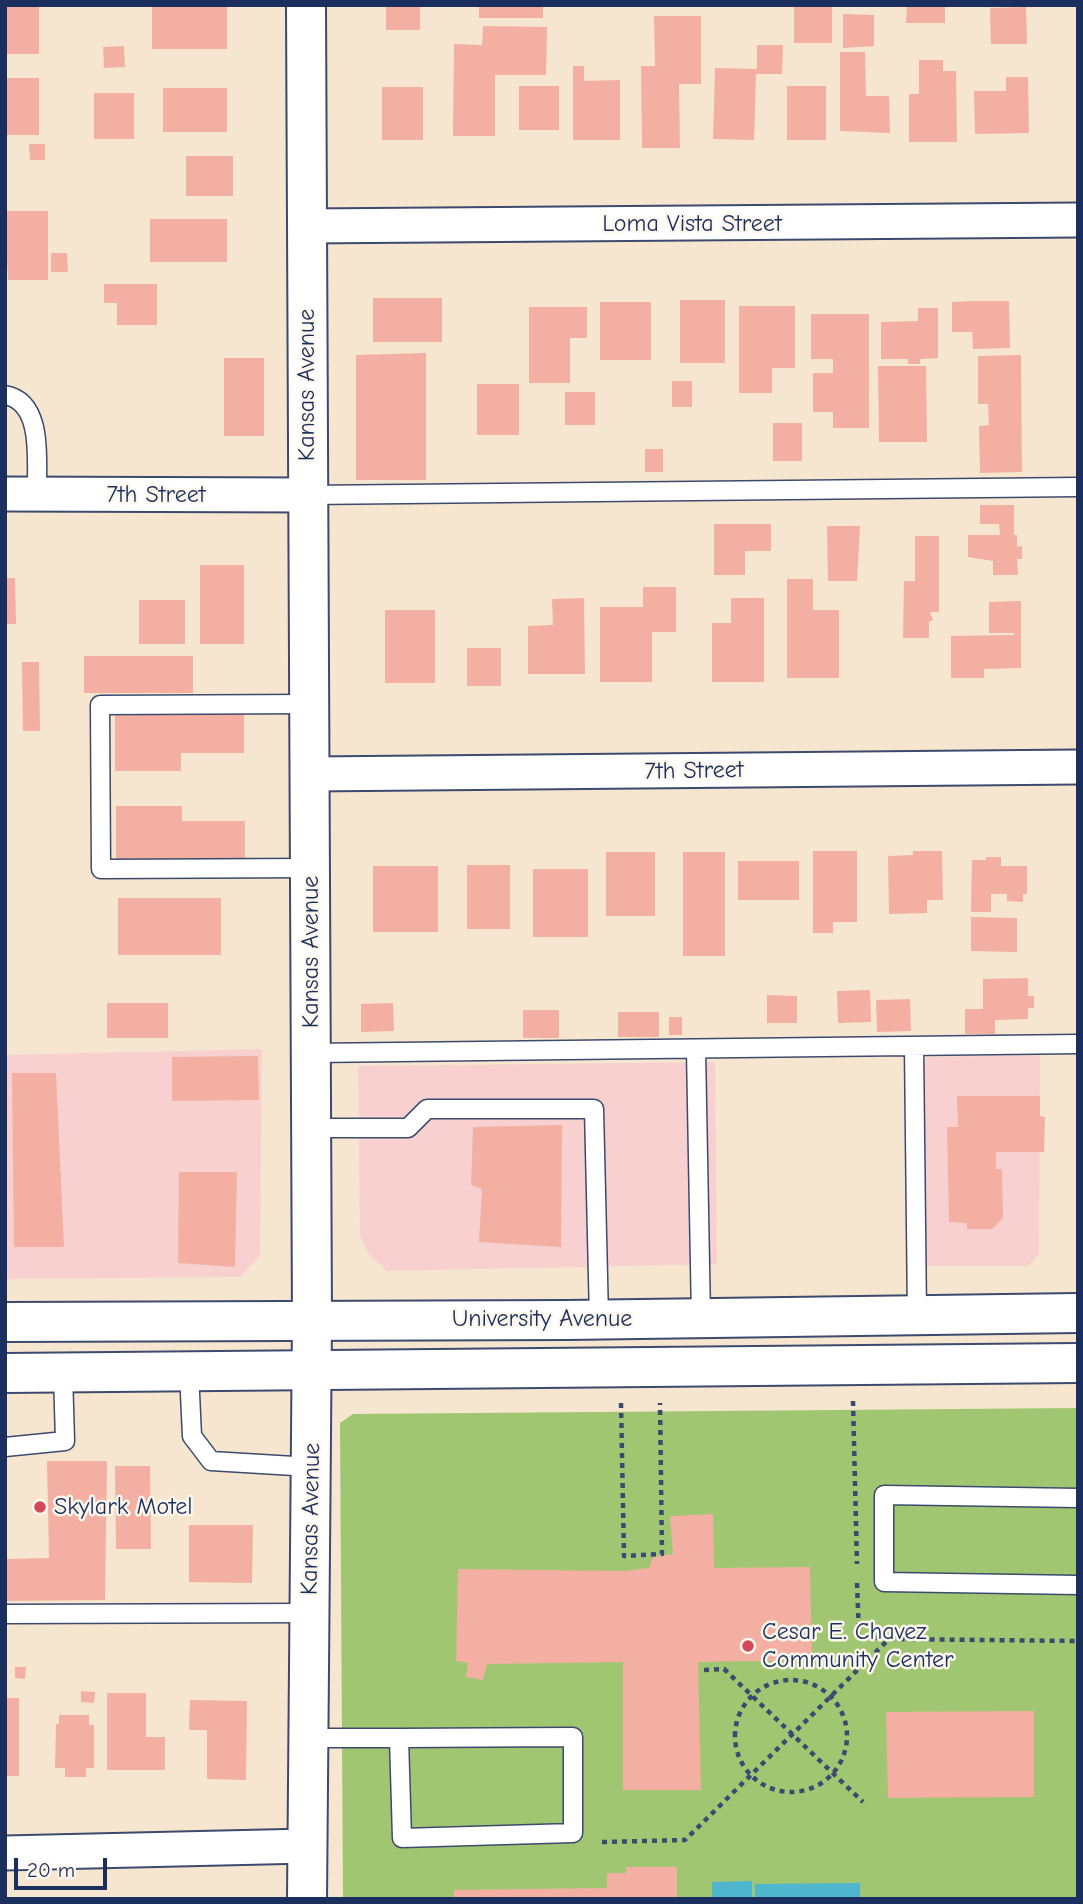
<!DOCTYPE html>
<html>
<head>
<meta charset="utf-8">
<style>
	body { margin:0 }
	#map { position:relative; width:1083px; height:1904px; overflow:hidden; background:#f6e6cf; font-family:"Comic Neue",sans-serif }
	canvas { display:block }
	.frame { position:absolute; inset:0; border:7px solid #1b2f5e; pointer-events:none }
	.scale { position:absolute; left:14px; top:1858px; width:93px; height:32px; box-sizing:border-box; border:4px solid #1b2f5e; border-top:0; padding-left:9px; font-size:21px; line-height:24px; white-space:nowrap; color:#1b2f5e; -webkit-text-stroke:5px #fbf7ec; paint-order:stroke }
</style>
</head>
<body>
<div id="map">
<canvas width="1083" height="1904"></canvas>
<div class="frame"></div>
<div class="scale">20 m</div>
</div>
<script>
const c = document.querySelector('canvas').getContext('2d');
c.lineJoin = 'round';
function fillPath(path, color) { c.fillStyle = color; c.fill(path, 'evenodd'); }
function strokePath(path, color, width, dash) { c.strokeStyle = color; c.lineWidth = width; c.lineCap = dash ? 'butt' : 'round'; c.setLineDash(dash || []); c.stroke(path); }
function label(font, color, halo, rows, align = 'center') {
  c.font = font + ' "Comic Neue",sans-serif'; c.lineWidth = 5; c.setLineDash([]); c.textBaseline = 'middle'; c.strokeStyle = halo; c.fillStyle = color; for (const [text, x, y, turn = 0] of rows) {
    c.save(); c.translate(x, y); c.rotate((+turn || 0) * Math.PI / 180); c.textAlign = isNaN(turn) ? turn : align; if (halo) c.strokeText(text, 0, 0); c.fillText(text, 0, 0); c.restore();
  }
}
const built = new Path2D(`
	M262,1049L260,1256L240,1277L5,1279V1055Z
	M1040,1055L1039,1253L1029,1266H926L924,1066L927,1057Z
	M715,1062L717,1264L387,1271L368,1253L360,1236L358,1066Z`);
const green = new Path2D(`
	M1078,1408V1899H343L340,1423L353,1414Z`);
const water = new Path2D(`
	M752,1881V1899H712V1882Z
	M860,1883V1899H755V1884Z`);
const building = new Path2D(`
	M152,5H227V49H152Z
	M386,5H420V30H386Z
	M479,5H543V18H479Z
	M794,5H832V43H794Z
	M907,5H945V23H906Z
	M5,7H39V54H5Z
	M1026,7L1027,44H991L990,8Z
	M843,14L874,15V46L843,48Z
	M654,16H701V84H679L680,148H642L641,66H655Z
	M483,26L547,27L546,75H495V136H453L454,44L482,45Z
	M757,45H783L782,74H756L754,140L713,139L715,68L757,69Z
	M124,46L125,67L104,68L103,47Z
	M840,52H865L866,96H889L890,133L840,131Z
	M919,60H943V71H956L957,142H909V94H919Z
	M573,66H584V81L620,80V140H573Z
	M1006,77H1028L1029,133L975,134L974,91H1006Z
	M5,78H39V135H5Z
	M519,86H559V130H519Z
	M787,86H826V140H787Z
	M382,87H423V140H382Z
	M163,88H227V132H163Z
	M94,93H134V139H94Z
	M29,144H45V160H30Z
	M186,156H233V196H186Z
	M5,211H48V280H8Z
	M150,219H227V262H150Z
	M51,253H67L68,272H51Z
	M104,284H157V325H117V303H104Z
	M373,298H442V342H373Z
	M680,300H725V363H680Z
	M972,301H1009L1010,348L973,349L972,332H952V302Z
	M600,302H651V360H600Z
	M739,306H795V368H772V393H739Z
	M529,307H587V338H570V383H529Z
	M918,308H938V358L920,359V364H908V359H881V322L918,321Z
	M811,314H869V428H833V412H813V373H833V359H811Z
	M426,353V480H356V355Z
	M1021,355L1022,472L980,473L979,426L989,425L988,404H978V356Z
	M224,358H264V436H224Z
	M878,366H926L927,442H879Z
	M672,381H692V407H672Z
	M477,384H519V435H477Z
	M565,392H595V425H565Z
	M773,423H802V461H773Z
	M645,449H663V472H645Z
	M980,505H1014V535H1017V547L1022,546V559H1017L1018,575H993V561L968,557V535H1000L999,524H980Z
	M714,524H771V551H745V575H714Z
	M827,526H860L857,581H828Z
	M915,536H939V612H930L933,620L929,622V638H903L904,581H915Z
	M200,565H244V644H200Z
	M5,578H15L16,624H5Z
	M787,579H813V610H839V678H787Z
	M643,587H676V632H652V682H600V607H643Z
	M584,598L585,674H528V626L553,625L552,599Z
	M731,598H764V682H712V623H731Z
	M139,600H185V644H139Z
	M1021,601V668L984,669V678H951V636L1014,635V633H989V602Z
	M385,610H435V683H385Z
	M467,648H501V686H467Z
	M84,656H193V693H84Z
	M22,662H39L40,731H23Z
	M115,711H244V753H181V771H115Z
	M116,806H182V821H245V864H116Z
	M813,851H857V922H833V933H813Z
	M913,851H942L943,900H927V913L889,914L888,856L913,855Z
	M606,852H655V916H606Z
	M683,852H725V956H683Z
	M986,857H1001V866H1027V894H1023V902L1007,901V894H991V912H971L972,860H986Z
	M738,861H799V900H738Z
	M467,865H510V929H467Z
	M373,866H438V932H373Z
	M533,869H588V937H533Z
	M118,898H221V955H118Z
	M971,917L1017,918V952L971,951Z
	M1028,978V996H1034V1008H1028V1019L995,1020V1034H965V1009H983V979Z
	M870,990L871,1022L838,1023L837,991Z
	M767,995L797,996V1023H767Z
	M910,999L911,1031L877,1032L876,1000Z
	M107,1003H168V1038H107Z
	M393,1003L394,1031L361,1032V1004Z
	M523,1010H559V1038H523Z
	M618,1012H659V1037H618Z
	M669,1017H682V1035H669Z
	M258,1056L259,1100L172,1101V1057Z
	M12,1073H56L64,1247H14Z
	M957,1096H1040V1116L1045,1117L1044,1152H996V1169H1002L1003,1218L992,1229H967V1223L949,1222L947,1127H958Z
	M562,1125L561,1247L479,1242L482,1189L471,1185L473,1127Z
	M179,1172H237L235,1267L178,1263Z
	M47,1461H107L105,1600L5,1601V1559L49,1558Z
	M115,1466H150L151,1549H116Z
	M713,1514L714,1568L810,1567L812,1660L698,1662L701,1790H623V1662L487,1664L483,1680L466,1677L468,1663L456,1661L458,1569L624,1571L649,1568L653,1557L673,1554L670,1516Z
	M189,1525H253L252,1583L189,1582Z
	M15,1667H26L25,1679L15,1678Z
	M81,1691L95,1692L94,1703L81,1702Z
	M107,1693H146V1737H165V1770H107Z
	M5,1698H19V1776H5Z
	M190,1700L247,1701L246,1780L207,1779V1730H189Z
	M1034,1711V1797L888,1798L886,1712Z
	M59,1715H89V1725H94V1768H86V1777H65V1768H55L56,1724H59Z
	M626,1867H677V1899H454V1890L607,1888V1873H626Z`);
const path = new Path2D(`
	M853,1401L857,1564
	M621,1403L624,1556L662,1554L660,1403
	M857,1583L859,1636L889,1639
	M704,1670L724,1669L863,1802
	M735 1736a56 56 0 1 1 112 0a56 56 0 1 1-112 0Z
	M602,1842L685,1840L889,1639L1078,1641`);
const service = new Path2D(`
	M5,395C45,402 36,464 37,494
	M308,495L1078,487
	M311,704L100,705L101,869L311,868
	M914,1046L917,1315
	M696,1050L701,1318
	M312,1053L1078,1044
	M312,1128H408L427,1109H594L599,1319
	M189,1372L192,1436L211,1461L311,1467
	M5,1447L65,1441L63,1373
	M1078,1498L884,1495V1582L1078,1585
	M5,1614L309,1613
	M309,1738H399L402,1838L573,1833V1737L399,1738`);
const minor = new Path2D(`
	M306,226L1078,220
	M5,494L308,495
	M311,774L1078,767
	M5,1853L308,1846`);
const tertiary = new Path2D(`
	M306,5L312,1319L307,1899`);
const primary = new Path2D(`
	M5,1322L567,1320L1078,1313
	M5,1373L1078,1363`);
const markers = [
	[40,1507,7,"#d1495b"],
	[748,1646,7,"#d1495b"]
];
const streetNames = [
	["Loma Vista Street",692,224],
	["Kansas Avenue",307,385,-90],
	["7th Street",156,495],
	["7th Street",694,771,-1],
	["Kansas Avenue",311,952,-90],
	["University Avenue",542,1319],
	["Kansas Avenue",311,1519,-89]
];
const poiNames = [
	["Skylark Motel",54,1507],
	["Cesar E. Chavez",762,1632],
	["Community Center",762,1660]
];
fillPath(built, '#f7d0cf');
fillPath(green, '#a1c671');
fillPath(water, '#50b6ce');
fillPath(building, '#f4afa3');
strokePath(service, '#3c4a6f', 21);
strokePath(minor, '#3c4a6f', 37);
strokePath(tertiary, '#3c4a6f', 42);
strokePath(primary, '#3c4a6f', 42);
strokePath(path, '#3c4a6f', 4.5, [5, 5]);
strokePath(service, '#fff', 18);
strokePath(minor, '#fff', 33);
strokePath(tertiary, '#fff', 38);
strokePath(primary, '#fff', 38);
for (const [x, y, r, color] of markers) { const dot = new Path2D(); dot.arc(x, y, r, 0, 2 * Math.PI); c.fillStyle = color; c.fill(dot); strokePath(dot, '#fbf7ec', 2.5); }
label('24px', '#1b2f5e', '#fbf7ec', streetNames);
label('24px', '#1b2f5e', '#fbf7ec', poiNames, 'left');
</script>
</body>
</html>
